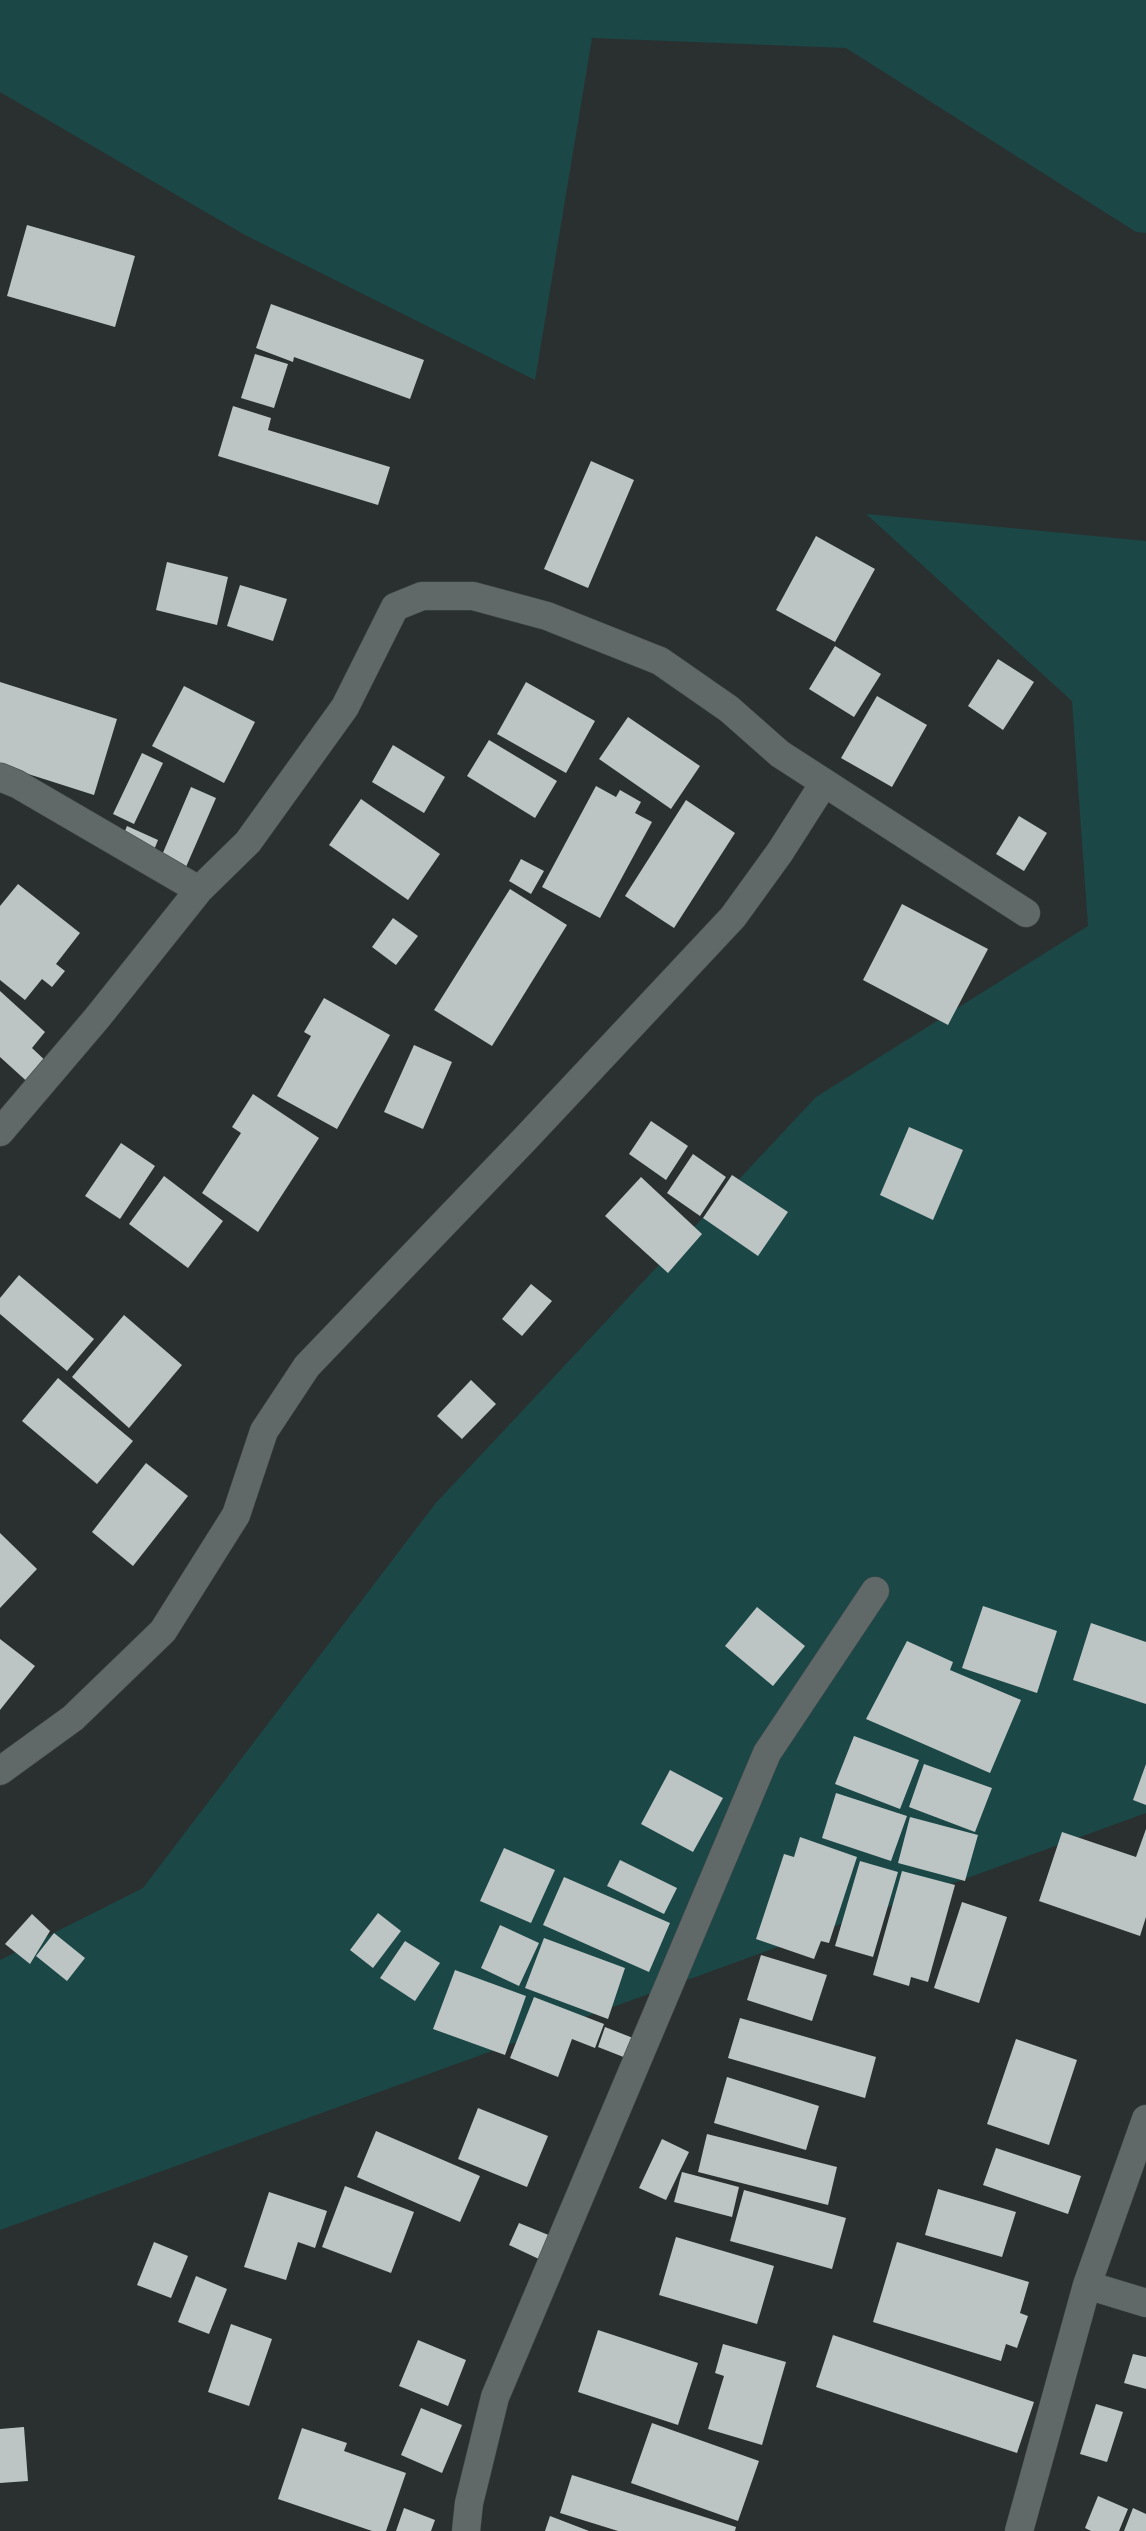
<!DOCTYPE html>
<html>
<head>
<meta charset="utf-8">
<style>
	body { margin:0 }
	canvas { display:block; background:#29302f }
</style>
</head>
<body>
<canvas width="1146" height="2531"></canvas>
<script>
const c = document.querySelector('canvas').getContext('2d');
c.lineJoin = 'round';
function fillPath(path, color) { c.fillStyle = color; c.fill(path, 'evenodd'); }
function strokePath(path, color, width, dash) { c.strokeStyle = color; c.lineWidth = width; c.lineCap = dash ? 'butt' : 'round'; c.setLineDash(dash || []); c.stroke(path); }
const green = new Path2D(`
	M0,0H1146V233L1136,232L846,48L592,38L535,380L245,235L0,92Z
	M866,514L1146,541V1813L0,2230V1960L143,1888L435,1504L816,1097L1088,926L1072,701Z`);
const building = new Path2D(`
	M27,225L135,256L115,327L7,296Z
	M271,304L424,360L410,399L294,357L293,362L256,348Z
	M255,354L288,364L274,408L241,398Z
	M233,406L271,418L268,430L390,467L378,505L218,456Z
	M591,461L634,480L588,588L544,569Z
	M816,536L875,569L835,642L776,610Z
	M167,562L228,577L217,625L156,610Z
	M240,585L287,599L273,641L227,626Z
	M835,646L881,674L854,717L809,689Z
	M998,659L1034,682L1003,730L968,706Z
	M0,682L117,719L94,795L0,765Z
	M526,682L595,721L566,773L497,734Z
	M184,686L255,722L224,783L152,746Z
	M877,696L927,725L892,787L841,758Z
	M628,717L700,766L671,809L599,759Z
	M489,740L557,781L535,818L467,776Z
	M393,745L445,777L424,813L372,782Z
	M142,753L163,763L134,824L113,814Z
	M596,786L616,797L620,790L641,802L635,813L652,822L600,918L542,887Z
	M191,787L216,798L186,867L162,855Z
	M361,799L440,854L408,900L329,845Z
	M686,800L735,833L674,928L625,896Z
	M1019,816L1047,833L1024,871L996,854Z
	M127,826L158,840L152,855L121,841Z
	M521,859L544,871L531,894L509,881Z
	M18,884L80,933L56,964L65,971L52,987L42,979L25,1000L0,980V906Z
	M510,889L567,925L492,1046L434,1010Z
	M902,904L988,949L948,1025L863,980Z
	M393,918L418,936L396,965L372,947Z
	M0,991L45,1032L32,1048L50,1065L32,1086L0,1057Z
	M324,998L390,1035L337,1129L277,1096L311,1036L304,1032Z
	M414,1045L452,1062L423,1129L384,1112Z
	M253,1094L319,1138L258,1232L202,1193L241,1133L232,1127Z
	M651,1121L688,1146L666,1180L629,1154Z
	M909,1127L963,1150L933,1220L880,1195Z
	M121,1143L155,1166L120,1219L85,1196Z
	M693,1154L726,1177L700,1216L667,1193Z
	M732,1175L788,1212L758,1256L703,1218Z
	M164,1176L223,1221L188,1268L129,1224Z
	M641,1177L702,1234L668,1273L605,1216Z
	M19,1275L94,1339L67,1371L0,1314V1298Z
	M531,1284L552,1301L522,1336L502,1319Z
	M124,1315L182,1365L129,1428L72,1377Z
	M58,1378L133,1441L97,1484L22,1421Z
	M471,1380L496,1404L462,1439L437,1416Z
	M146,1463L188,1496L133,1566L92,1532Z
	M0,1533L37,1569L0,1608Z
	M983,1606L1057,1631L1037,1693L962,1668Z
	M757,1607L805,1646L773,1686L725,1646Z
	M1091,1623L1146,1642V1704L1073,1680Z
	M0,1639L35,1666L0,1710Z
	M907,1641L953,1662L950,1670L1021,1700L990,1773L866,1719Z
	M854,1736L919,1760L900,1809L835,1784Z
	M924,1764L992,1788L975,1832L909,1807Z
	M1146,1764V1805L1133,1800Z
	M670,1770L723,1798L693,1852L641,1824Z
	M836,1793L907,1816L891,1861L822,1838Z
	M910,1817L978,1835L965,1881L898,1863Z
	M1146,1829V1917L1140,1936L1039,1901L1062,1832L1136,1857Z
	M800,1837L857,1857L829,1943L821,1941L814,1959L756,1939L784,1854L794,1857Z
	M504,1848L555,1870L531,1923L480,1901Z
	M620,1860L677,1888L664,1914L607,1886Z
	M860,1861L898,1872L873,1957L835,1946Z
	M902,1871L955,1885L928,1982L911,1977L909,1986L873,1975Z
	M564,1877L670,1923L649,1972L543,1925Z
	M962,1902L1007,1917L979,2003L934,1988Z
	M378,1913L401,1931L373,1968L350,1950Z
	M32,1914L50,1931L30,1964L5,1944Z
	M500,1925L539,1943L519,1986L481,1968Z
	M54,1933L85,1958L67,1981L36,1956Z
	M544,1938L625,1968L608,2019L525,1988Z
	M405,1941L440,1963L415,2001L380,1978Z
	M761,1955L827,1975L812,2021L747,2000Z
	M455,1970L526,1996L505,2055L433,2029Z
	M534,1997L604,2024L595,2048L572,2039L558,2077L510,2058Z
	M740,2018L876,2057L865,2098L728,2058Z
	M605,2027L633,2038L626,2058L598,2047Z
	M1016,2039L1077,2060L1049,2145L987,2124Z
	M727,2077L819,2106L806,2150L714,2123Z
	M478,2108L548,2136L527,2187L458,2159Z
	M376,2131L480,2176L460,2222L357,2177Z
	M707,2134L837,2167L828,2205L698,2172Z
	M662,2139L689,2152L666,2200L639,2188Z
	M996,2148L1081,2176L1068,2214L983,2185Z
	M682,2172L739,2187L732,2217L674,2202Z
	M345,2186L414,2212L391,2273L322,2247Z
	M938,2189L1016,2212L1002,2257L925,2235Z
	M744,2190L846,2218L832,2269L730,2241Z
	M269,2192L327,2211L315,2248L298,2242L286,2280L244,2267Z
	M519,2223L551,2236L541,2260L509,2245Z
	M676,2237L774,2266L757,2324L659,2295Z
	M154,2242L188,2256L171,2298L137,2285Z
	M897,2242L1029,2282L1020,2313L1028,2316L1017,2348L1006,2344L1001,2361L873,2322Z
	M196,2276L227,2289L209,2334L178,2322Z
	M231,2324L272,2339L249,2406L208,2392Z
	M598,2330L698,2363L678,2425L578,2392Z
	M833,2335L1034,2402L1017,2453L816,2387Z
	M418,2340L466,2360L448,2406L399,2386Z
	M723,2344L786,2362L762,2445L708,2429L724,2376L715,2373Z
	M1133,2354L1146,2357V2389L1124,2383Z
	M1096,2404L1123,2412L1107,2462L1080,2454Z
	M421,2408L462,2425L442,2473L401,2455Z
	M652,2423L759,2461L738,2521L631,2483Z
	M24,2427L28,2481L0,2483V2429Z
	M302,2428L347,2443L344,2451L406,2473L386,2531H372L278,2499Z
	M572,2475L736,2527L735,2531H618L560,2513Z
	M1098,2496L1128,2509L1119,2531H1091L1085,2528Z
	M404,2508L435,2520L431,2531H396Z
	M1133,2508L1146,2514V2531H1124Z
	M550,2516L589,2531H545Z`);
const minor = new Path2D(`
	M0,777L17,784L199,890
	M0,1132L97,1018L199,890L248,842L345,707L395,607L422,596H473L547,616L660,661L729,709L780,754L1026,913
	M0,1771L73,1718L163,1631L236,1515L264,1431L307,1366L526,1138L733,917L780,852L824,783
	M1087,2285L1146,2303
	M466,2531L469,2503L495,2397L767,1753L875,1591
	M1019,2531L1087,2285L1146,2119`);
fillPath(green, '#1b4746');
fillPath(building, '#bcc5c4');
strokePath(minor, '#454b4b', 29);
strokePath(minor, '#616868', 28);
</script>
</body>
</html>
